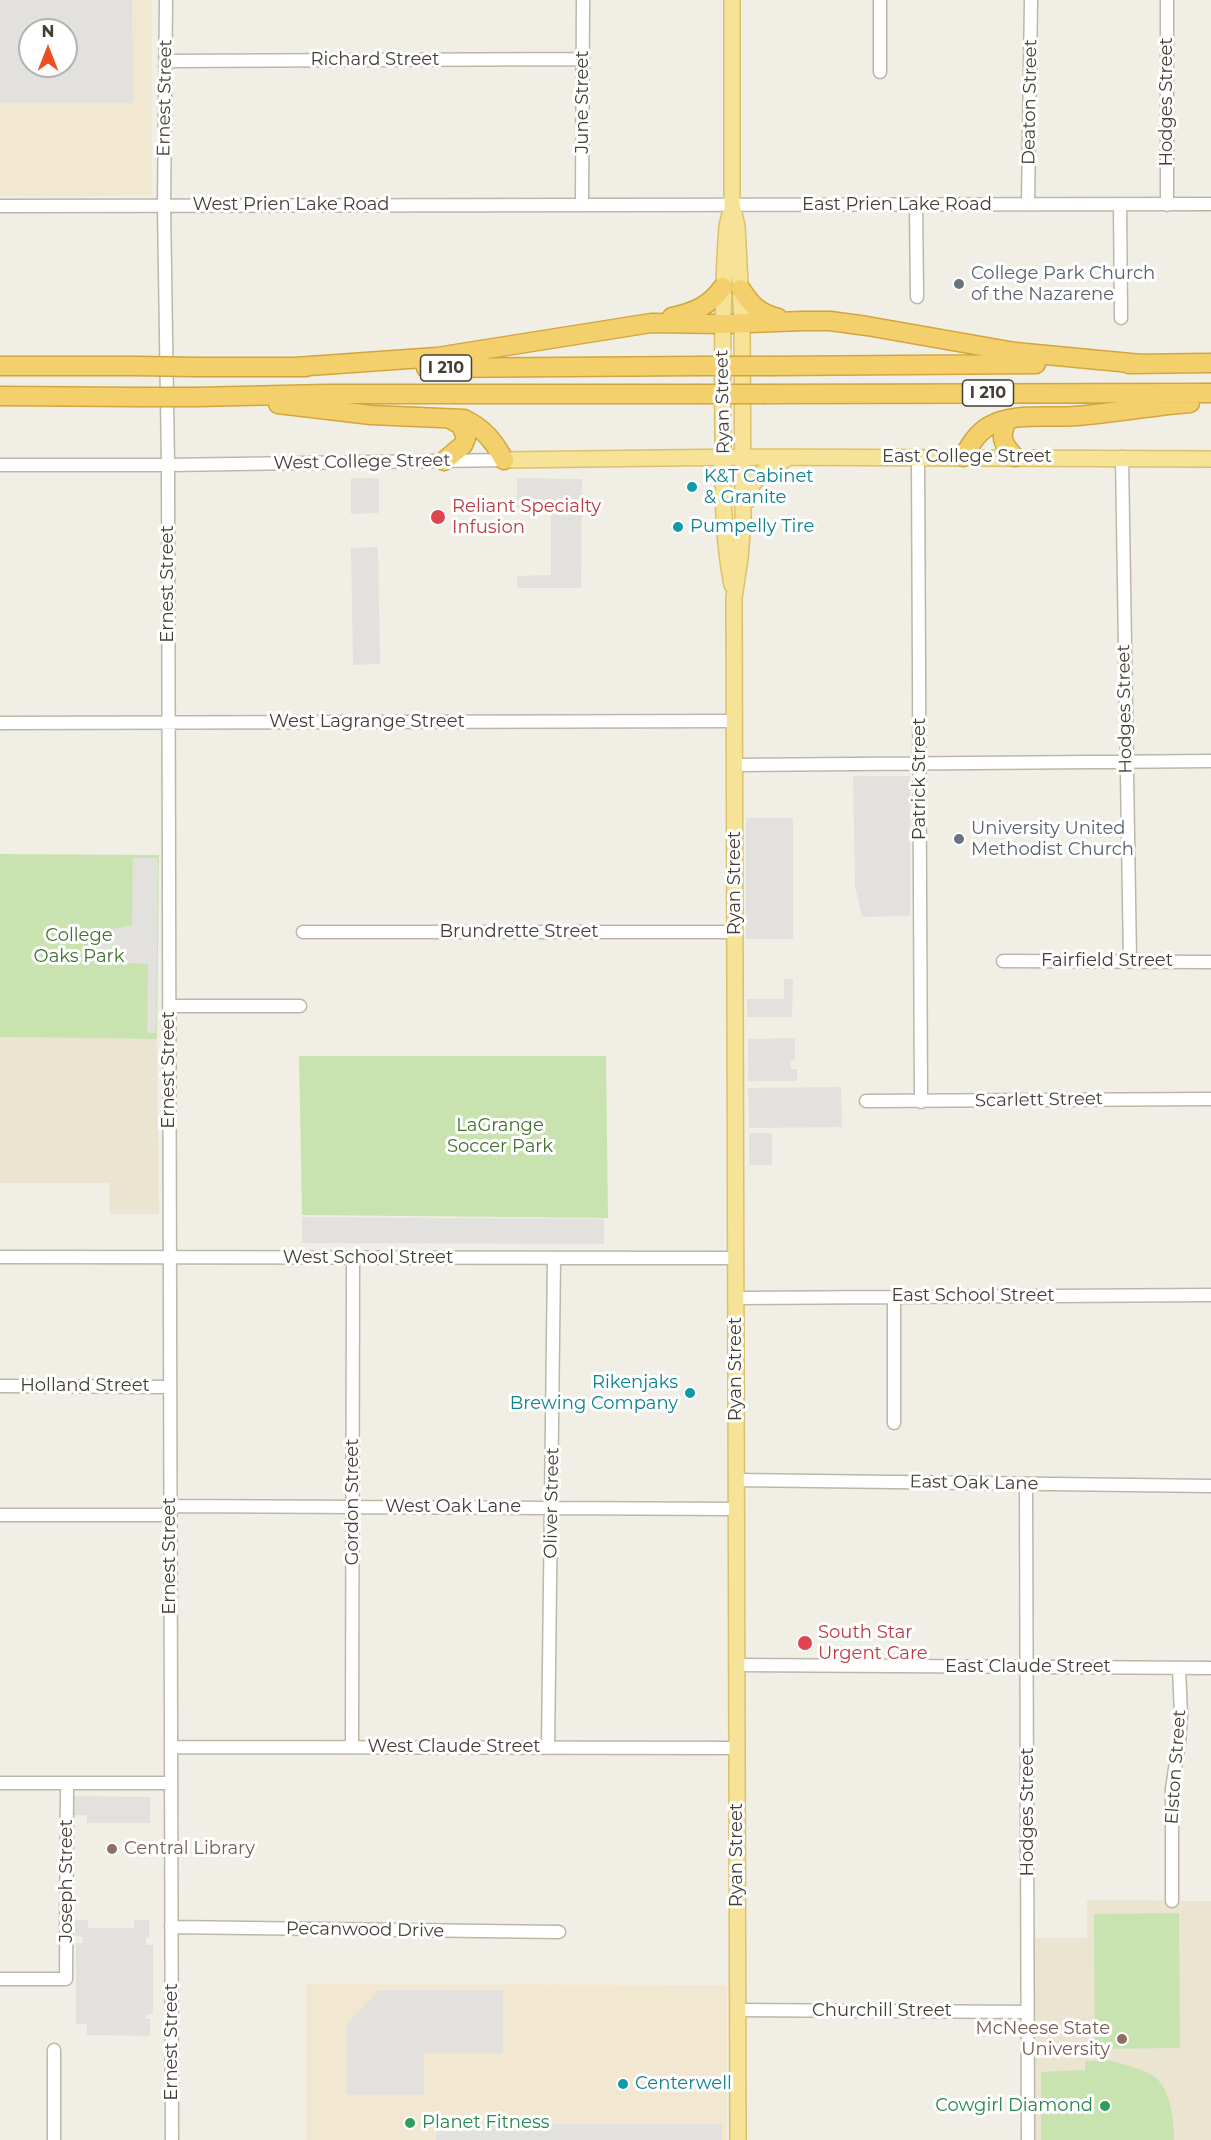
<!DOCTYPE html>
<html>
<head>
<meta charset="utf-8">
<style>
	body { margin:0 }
	#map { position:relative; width:1211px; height:2140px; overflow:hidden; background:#f1efe5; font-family:Montserrat,sans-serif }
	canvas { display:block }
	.north { position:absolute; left:18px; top:18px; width:60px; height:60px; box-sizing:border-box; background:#fff; border:2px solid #b4b2ae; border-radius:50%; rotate:0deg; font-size:16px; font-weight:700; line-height:24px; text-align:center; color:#433f35 }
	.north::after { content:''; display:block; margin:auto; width:21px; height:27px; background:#ec4e22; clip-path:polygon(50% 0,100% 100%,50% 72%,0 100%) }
</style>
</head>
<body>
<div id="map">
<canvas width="1211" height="2140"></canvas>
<div class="north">N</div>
</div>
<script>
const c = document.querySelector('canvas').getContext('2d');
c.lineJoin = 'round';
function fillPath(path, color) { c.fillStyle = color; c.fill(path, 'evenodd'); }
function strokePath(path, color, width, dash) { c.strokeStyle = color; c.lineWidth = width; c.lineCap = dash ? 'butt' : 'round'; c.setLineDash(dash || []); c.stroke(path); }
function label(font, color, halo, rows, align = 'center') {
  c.font = font + ' Montserrat,sans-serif'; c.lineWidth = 6; c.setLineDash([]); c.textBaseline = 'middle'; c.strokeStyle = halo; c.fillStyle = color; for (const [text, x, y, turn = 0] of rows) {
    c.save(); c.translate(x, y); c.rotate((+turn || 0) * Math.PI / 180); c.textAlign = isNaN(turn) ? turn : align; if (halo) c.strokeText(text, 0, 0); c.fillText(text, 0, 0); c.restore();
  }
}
const commercial = new Path2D(`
	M0,0H152V196H0ZM30,30H66V66H30Z
	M306,1984L727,1985V2140H306Z`);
const education = new Path2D(`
	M0,1037L157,1039L159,1214H110L109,1183H0Z
	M1087,1900L1211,1901V2140H1034L1033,1938H1087Z`);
const green = new Path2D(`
	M0,854L159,855L157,1039L0,1037Z
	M299,1056H606L608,1218L302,1215Z
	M1179,1913L1180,2048L1095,2049L1094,1914Z
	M1109,2060C1123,2065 1143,2068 1155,2077C1171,2090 1174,2121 1174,2140H1041V2072L1085,2070V2061Z`);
const parking = new Path2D(`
	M0,0H132L133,103H0ZM30,30H66V66H30Z
	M351,478H379V513L351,514Z
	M517,478L582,479L581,588H517V576L551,575V512H517Z
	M378,547L380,664L353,665L351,548Z
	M853,776H910V916L862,917L855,886Z
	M746,818H793V939H746Z
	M133,858H158L156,1033H147L148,964L95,961L94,933L132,925Z
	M784,979H793L792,1017H747V999H784Z
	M795,1038V1060L791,1061V1069H797V1081H748V1039Z
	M841,1087L842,1127L749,1128L748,1088Z
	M749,1133H772V1165H749Z
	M302,1217L604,1219V1244L302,1243Z
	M74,1796L150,1797V1823H87V1815H74Z
	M75,1920H88V1928H134V1920H149V1937L146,1938V1945H153V2014L146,2015L145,2019H150V2036L87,2035V2024H76V1943H83V1937L75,1936Z
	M379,1990H503V2053H424V2095H346V2025Z
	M436,2124H722V2140H436Z`);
const minor = new Path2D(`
	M166,0L164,206L168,465L172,2140
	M880,0V72
	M1167,0V205
	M166,61L583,59
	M582,204L583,0
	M916,204L917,297
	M1028,204L1031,0
	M1120,204L1121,318
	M0,206L1211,204
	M918,457L921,1102
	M1122,457L1130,961
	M0,465H168L504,460
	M0,723L735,721
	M735,765L1211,761
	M303,932H735
	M1003,961L1211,962
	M169,1006H300
	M866,1101L1211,1099
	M0,1257L736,1258
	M894,1296V1423
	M736,1298L1211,1295
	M0,1386L170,1387
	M736,1480L1211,1486
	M1026,1484L1028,2140
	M169,1506L736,1509
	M0,1515H169
	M737,1665L1211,1668
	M172,1747L737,1748
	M352,1747L353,1258
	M548,1748L554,1258
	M0,1783H171
	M1172,1901V1789L1179,1742L1181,1715L1179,1668
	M171,1927L559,1932
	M0,1979H66L67,1783
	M737,2010L1027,2012
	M54,2050V2140`);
const major = new Path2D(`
	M732,0V205L737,226L742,322L743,521L740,558L734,598L738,2140
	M730,214L727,226C722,295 722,364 723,433C723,484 722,535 732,585
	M504,460L743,457L1211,459
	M747,501C752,477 764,469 785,460`);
const highway = new Path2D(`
	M741,289C751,305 759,313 778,318
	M672,317C695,312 709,306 723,287
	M1129,364L1211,363
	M0,366H137
	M774,366L1036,364
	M195,367H306
	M295,367L437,357L651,323L722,324L803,321H830L867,326L1015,352L1141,364
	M426,368L698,366
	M765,394L1211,393
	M0,396L137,397
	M196,397L326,394H697
	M278,404L371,415L464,419C483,428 494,441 504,460
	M1008,419C999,436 1002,444 1015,457
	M963,457C970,445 977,433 989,426C1014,412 1048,418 1076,416C1114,413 1152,406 1190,403
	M444,461L463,445L466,438L461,425L450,419`);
const highwayBridge = new Path2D(`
	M137,366L195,367
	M698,366H774
	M697,394H765
	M137,397H196`);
const markers = [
	[959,284,6,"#6b7280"],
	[692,487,6,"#0f9aa8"],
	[438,517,8,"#e0444e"],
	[678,527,6,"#0f9aa8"],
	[959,839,6,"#6b7280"],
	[690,1393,6,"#0f9aa8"],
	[805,1643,8,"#e0444e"],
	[112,1849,6,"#8d6e63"],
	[1122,2039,6,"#8d6e63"],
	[623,2084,6,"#0f9aa8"],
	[1105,2106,6,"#2e9e5b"],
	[410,2123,6,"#2e9e5b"]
];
const shields = [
	[446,368,51],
	[988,393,51]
];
const shieldNames = [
	["I 210",446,368],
	["I 210",988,393]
];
const streetNames = [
	["Richard Street",375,60],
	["Ernest Street",165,98,-89],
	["June Street",583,102,-90],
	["Deaton Street",1030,102,-89],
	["Hodges Street",1167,102,-90],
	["West Prien Lake Road",291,205],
	["East Prien Lake Road",897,205],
	["Ryan Street",723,402,-91],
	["East College Street",967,457],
	["West College Street",362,462,-1],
	["Ernest Street",168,584,-90],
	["Hodges Street",1125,709,-91],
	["West Lagrange Street",367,722],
	["Patrick Street",920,779,-90],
	["Ryan Street",735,883,-90],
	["Brundrette Street",519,932],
	["Fairfield Street",1107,961],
	["Ernest Street",169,1070,-90],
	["Scarlett Street",1039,1100,-1],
	["West School Street",368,1258],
	["East School Street",973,1296],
	["Ryan Street",736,1369,-90],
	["Holland Street",85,1386],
	["East Oak Lane",974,1483,1],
	["Gordon Street",353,1502,-90],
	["Oliver Street",552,1503,-89],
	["West Oak Lane",453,1507],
	["Ernest Street",170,1556,-90],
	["East Claude Street",1028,1667],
	["West Claude Street",454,1747],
	["Elston Street",1176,1767,-86],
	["Hodges Street",1028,1812,-90],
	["Ryan Street",737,1855,-90],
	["Joseph Street",67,1881,-90],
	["Pecanwood Drive",365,1930,1],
	["Churchill Street",882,2011],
	["Ernest Street",172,2042,-90]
];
const worshipNames = [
	["College Park Church",971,274],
	["of the Nazarene",971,295],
	["University United",971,829],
	["Methodist Church",971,850]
];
const cultureNames = [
	["K&T Cabinet",704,477],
	["& Granite",704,498],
	["Pumpelly Tire",690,527],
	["Rikenjaks",678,1383,"right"],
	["Brewing Company",678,1404,"right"],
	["Centerwell",635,2084]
];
const healthNames = [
	["Reliant Specialty",452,507],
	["Infusion",452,528],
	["South Star",818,1633],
	["Urgent Care",818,1654]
];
const parkNames = [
	["College",79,936],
	["Oaks Park",79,957],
	["LaGrange",500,1126],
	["Soccer Park",500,1147]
];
const educationNames = [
	["Central Library",124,1849],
	["McNeese State",1110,2029,"right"],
	["University",1110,2050,"right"]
];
const leisureNames = [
	["Cowgirl Diamond",1093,2106],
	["Planet Fitness",422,2123,"left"]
];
fillPath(commercial, '#f2e7d1');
fillPath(education, '#eae4d0');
fillPath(green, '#c9e3b0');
fillPath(parking, '#e2e1dd');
strokePath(minor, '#bcb7a9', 15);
strokePath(major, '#dbc169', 18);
strokePath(highway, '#d2a63e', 21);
strokePath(minor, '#fff', 12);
strokePath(major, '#f7e398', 15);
strokePath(highway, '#f4d06d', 18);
strokePath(highwayBridge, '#d2a63e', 21, []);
strokePath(highwayBridge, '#f4d06d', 18);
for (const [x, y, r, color] of markers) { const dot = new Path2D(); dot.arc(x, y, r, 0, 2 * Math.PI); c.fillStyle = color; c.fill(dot); strokePath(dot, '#fff', 2); }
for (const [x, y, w] of shields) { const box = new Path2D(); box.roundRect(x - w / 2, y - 13, w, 26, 4.5); c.fillStyle = '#fff'; c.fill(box); strokePath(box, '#433f35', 1.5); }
label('bold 16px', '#433f35', null, shieldNames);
label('18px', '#433f35', '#fff', streetNames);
label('18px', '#5b616d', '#fff', worshipNames, 'left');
label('18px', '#0d838f', '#fff', cultureNames, 'left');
label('18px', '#be3a42', '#fff', healthNames, 'left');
label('18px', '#42712d', '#fff', parkNames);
label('18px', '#785e54', '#fff', educationNames, 'left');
label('18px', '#27864d', '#fff', leisureNames, 'right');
</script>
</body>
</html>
